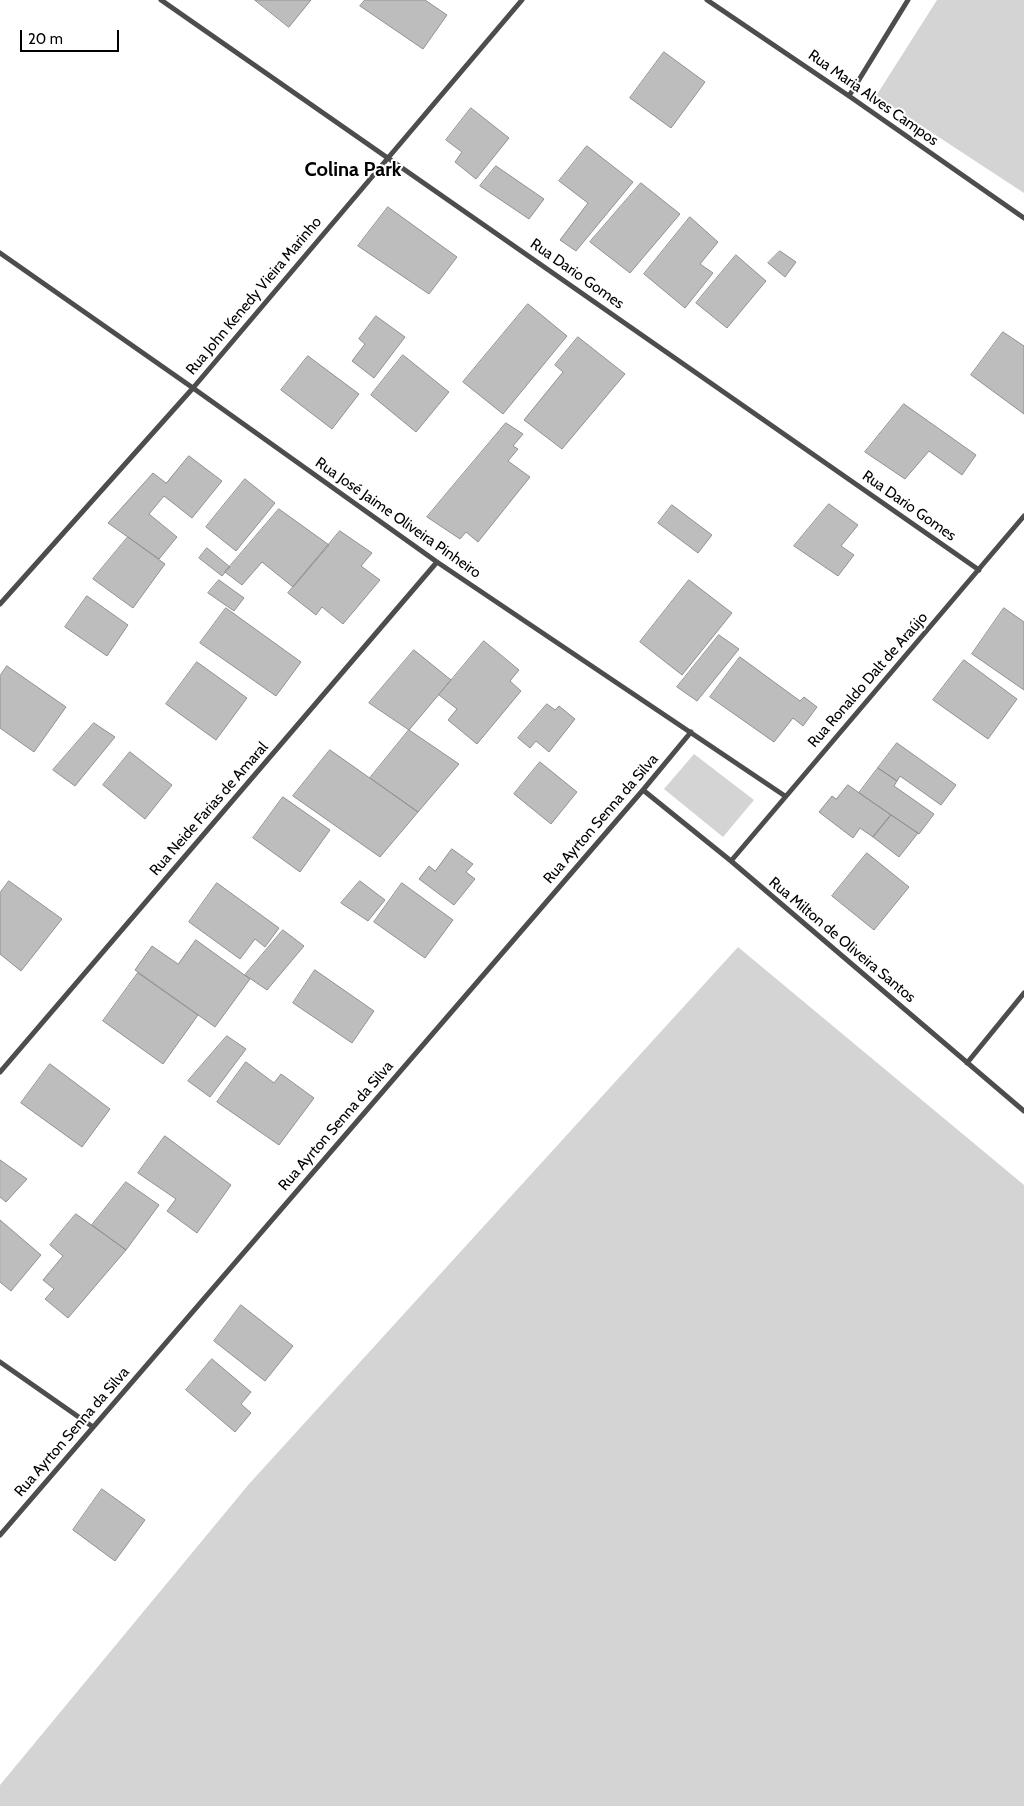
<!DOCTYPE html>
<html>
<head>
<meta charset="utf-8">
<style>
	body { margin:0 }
	#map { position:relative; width:1024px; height:1806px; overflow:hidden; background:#fff; font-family:Cabin,sans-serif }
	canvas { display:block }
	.scale { position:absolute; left:20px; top:30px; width:99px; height:22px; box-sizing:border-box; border:2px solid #000; border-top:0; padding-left:6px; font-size:15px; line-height:18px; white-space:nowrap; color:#000; -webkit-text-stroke:4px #fff; paint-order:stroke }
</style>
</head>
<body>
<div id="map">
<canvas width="1024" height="1806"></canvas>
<div class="scale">20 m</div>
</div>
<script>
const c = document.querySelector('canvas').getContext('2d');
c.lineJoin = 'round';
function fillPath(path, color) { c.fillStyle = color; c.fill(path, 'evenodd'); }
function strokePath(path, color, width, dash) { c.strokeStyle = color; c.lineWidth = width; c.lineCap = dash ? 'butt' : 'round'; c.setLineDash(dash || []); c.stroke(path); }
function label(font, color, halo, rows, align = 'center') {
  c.font = font + ' Cabin,sans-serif'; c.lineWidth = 4; c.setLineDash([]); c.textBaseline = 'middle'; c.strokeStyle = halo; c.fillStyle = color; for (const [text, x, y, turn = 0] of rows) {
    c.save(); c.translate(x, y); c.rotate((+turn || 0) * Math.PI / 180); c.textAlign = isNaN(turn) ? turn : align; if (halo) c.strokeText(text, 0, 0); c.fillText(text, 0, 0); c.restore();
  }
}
const green = new Path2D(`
	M937,0H1024V193L876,96Z
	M694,754L754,800L723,837L664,789Z
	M738,947L1024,1185V1806H0V1785L249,1484Z`);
const building = new Path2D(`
	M255,0H311L289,27Z
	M365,0H425L447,15L423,49L360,6Z
	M664,52L705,82L671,128L630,98Z
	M471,108L509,138L476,179L455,162L462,152L446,140Z
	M587,146L633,182L576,251L560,240L588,203L559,181Z
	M496,166L544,199L529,219L480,186Z
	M641,183L680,214L630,273L590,242Z
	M388,207L457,257L429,294L358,246Z
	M690,217L718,242L700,264L713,273L685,308L644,274Z
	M780,251L796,262L785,277L768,263Z
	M736,255L766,281L727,328L696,303Z
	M528,304L567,336L503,414L463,382Z
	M376,316L405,337L374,378L352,361L365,344L359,339Z
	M1003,332L1024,346V414L971,375Z
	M578,337L625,374L562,449L524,420L563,372L555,365Z
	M403,355L449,392L416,432L371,395Z
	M308,356L359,394L332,429L281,390Z
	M904,404L976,455L962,475L929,451L905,479L865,452Z
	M506,423L523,434L513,446L518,449L508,461L530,477L478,542L466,532L460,539L427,517Z
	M189,456L222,481L192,518L164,496L149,514L177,537L159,559L108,523L153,473L166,483Z
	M245,479L275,503L236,551L206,527Z
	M829,504L858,525L841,546L854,555L838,576L794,546Z
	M672,505L712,535L698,553L658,523Z
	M279,509L329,545L293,587L262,562L242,585L225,572Z
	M340,531L372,553L361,566L380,580L343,624L322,607L316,615L288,593Z
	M128,537L165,564L133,608L93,579Z
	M207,548L230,567L222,576L199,558Z
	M219,580L244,598L234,611L208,593Z
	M689,580L732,613L682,675L640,642Z
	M87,596L128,625L107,656L65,627Z
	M226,608L301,662L276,696L200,643Z
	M1004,608L1024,622V690L972,654Z
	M719,635L739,649L697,701L677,687Z
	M484,641L519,670L510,681L521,691L477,744L448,720L457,709L439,695Z
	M414,650L451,680L409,730L369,703Z
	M740,657L800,701L804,697L817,707L803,726L793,718L774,742L710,697Z
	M964,660L1017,699L988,739L933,700Z
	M197,662L247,698L216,740L166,704Z
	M7,666L66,707L34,752L0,728V676Z
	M547,704L555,710L559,706L575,719L549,752L536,741L530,748L518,738Z
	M94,723L115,737L75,786L53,770Z
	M409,730L459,764L418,812L370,778Z
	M897,743L956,785L941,805L900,776L897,781L878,768Z
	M330,750L418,812L380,857L293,796Z
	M130,752L172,785L145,819L103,785Z
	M540,762L577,792L551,824L514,794Z
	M878,768L897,781L894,786L934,814L919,834L859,793Z
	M848,785L891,815L873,837L860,828L853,838L819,812L832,796L836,799Z
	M283,797L330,830L300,872L253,838Z
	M891,815L918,833L899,857L873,837Z
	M452,849L473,864L466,872L475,879L454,905L419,879L429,866L435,871Z
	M867,853L909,887L874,930L832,896Z
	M9,881L62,919L21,971L0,954V893Z
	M360,881L385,900L368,921L341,903Z
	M217,883L279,928L265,947L255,939L240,959L189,922Z
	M402,883L453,920L425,958L374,922Z
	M283,930L304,946L267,990L245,975Z
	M196,940L250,979L215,1027L135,970L152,946L178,964Z
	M315,970L374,1011L352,1043L293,1003Z
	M138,973L198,1015L163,1064L103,1021Z
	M227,1036L246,1049L210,1097L188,1081Z
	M246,1062L274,1083L281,1074L314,1098L279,1145L217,1102Z
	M50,1064L110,1109L82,1147L21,1103Z
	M165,1136L231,1185L197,1233L167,1211L176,1199L138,1173Z
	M0,1160L27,1179L6,1202L0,1197Z
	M126,1182L159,1205L126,1250L92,1225Z
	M76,1214L126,1250L68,1318L45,1299L54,1289L43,1280L63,1256L50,1245Z
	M0,1220L41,1255L11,1291L0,1282Z
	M241,1305L293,1346L265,1381L214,1341Z
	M212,1359L251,1392L241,1404L251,1413L235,1432L186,1390Z
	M102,1489L145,1520L115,1561L73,1530Z`);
const minor = new Path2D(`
	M161,0L979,570
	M707,0L849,96L1024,218
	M849,96L908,0
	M0,253L193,388L437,562L785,796
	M0,604L193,388L522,0
	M643,790L731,861L1024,1111
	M731,861L1024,516
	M967,1063L1024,993
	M0,1072L437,562
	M0,1362L93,1427
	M0,1535L643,790L691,732`);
const streetNames = [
	["Rua Maria Alves Campos",873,98,35],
	["Rua Dario Gomes",577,274,35],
	["Rua John Kenedy Vieira Marinho",254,296,-50],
	["Rua Dario Gomes",909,506,35],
	["Rua José Jaime Oliveira Pinheiro",398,518,35],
	["Rua Ronaldo Dalt de Araújo",868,680,-49],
	["Rua Neide Farias de Amaral",209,809,-49],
	["Rua Ayrton Senna da Silva",601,819,-49],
	["Rua Milton de Oliveira Santos",842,940,40],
	["Rua Ayrton Senna da Silva",336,1126,-49],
	["Rua Ayrton Senna da Silva",72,1432,-49]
];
const districtNames = [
	["Colina Park",353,170]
];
fillPath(green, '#d4d4d4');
fillPath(building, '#bdbdbd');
strokePath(building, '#919191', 1);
strokePath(minor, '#4d4d4d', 5);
label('15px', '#000', '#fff', streetNames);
label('bold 20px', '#000', '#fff', districtNames);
</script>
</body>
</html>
